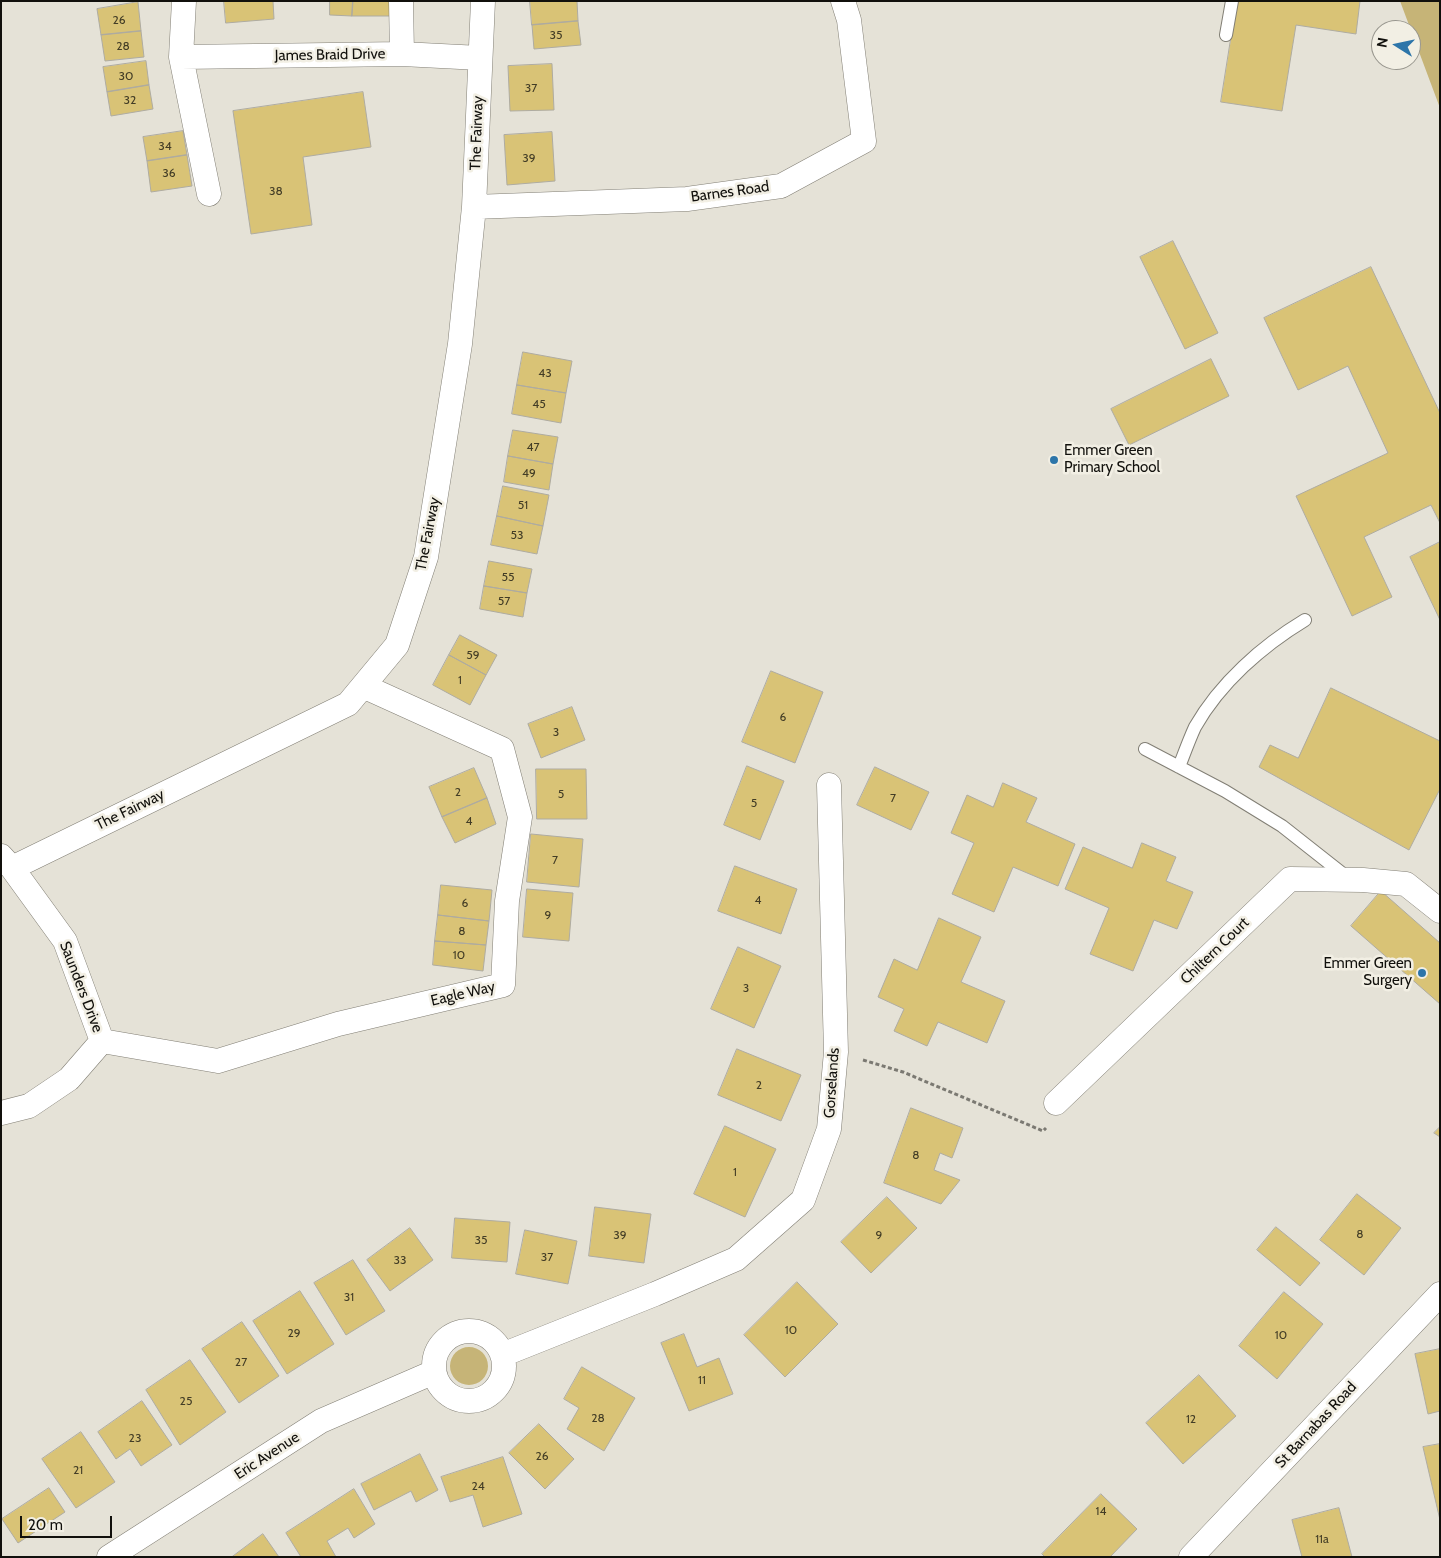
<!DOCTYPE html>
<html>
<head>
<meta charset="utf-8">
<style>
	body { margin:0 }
	#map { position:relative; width:1441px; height:1558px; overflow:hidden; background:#e5e2d7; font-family:Cabin,sans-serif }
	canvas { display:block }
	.frame { position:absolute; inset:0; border:2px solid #11100c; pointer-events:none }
	.north { position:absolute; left:1371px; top:20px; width:50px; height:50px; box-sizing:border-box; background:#f2efe4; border:1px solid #98968e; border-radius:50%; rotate:280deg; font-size:14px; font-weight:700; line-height:20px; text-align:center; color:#11100c }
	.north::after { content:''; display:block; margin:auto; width:18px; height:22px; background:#2d75a9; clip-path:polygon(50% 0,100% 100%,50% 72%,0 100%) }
	.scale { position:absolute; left:20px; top:1516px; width:92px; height:22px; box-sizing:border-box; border:2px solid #11100c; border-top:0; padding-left:6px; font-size:15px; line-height:18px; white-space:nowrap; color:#11100c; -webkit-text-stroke:4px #f2efe4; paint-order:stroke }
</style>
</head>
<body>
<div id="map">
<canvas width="1441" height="1558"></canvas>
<div class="frame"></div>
<div class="north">N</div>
<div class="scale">20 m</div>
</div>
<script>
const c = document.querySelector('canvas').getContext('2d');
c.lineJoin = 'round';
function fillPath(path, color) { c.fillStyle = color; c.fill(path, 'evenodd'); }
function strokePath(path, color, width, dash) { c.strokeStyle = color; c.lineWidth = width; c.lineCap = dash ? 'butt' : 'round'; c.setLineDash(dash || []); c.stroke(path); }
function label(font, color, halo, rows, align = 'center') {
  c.font = font + ' Cabin,sans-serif'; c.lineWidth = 5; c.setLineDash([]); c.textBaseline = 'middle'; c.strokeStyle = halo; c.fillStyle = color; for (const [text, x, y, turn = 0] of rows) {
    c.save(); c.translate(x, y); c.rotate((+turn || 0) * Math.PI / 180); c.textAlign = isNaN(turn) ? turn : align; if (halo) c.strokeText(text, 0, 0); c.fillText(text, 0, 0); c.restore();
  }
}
const green = new Path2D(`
	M1400,1H1440V108Z
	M450 1366a19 19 0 1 1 38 0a19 19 0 1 1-38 0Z`);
const building = new Path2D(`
	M224,1H273L274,19L226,23Z
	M330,1H353L352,16L330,15Z
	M353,1H390V16H352Z
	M530,1H577L578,21L532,25Z
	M1237,1H1360L1356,34L1296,25L1282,111L1221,102Z
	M138,2L141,31L101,35L97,9Z
	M578,21L581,45L534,49L532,25Z
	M141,31L144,57L105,61L101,35Z
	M146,61L149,85L107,92L103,67Z
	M552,64L554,110L510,111L508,66Z
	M149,85L153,109L111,116L107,92Z
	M363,92L371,147L303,157L312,225L251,234L233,111Z
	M183,131L187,155L147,161L143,137Z
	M552,132L555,181L507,185L504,135Z
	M187,155L192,186L151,192L147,161Z
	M1173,241L1218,333L1185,349L1140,257Z
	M1371,267L1440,413V523L1431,505L1364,537L1392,597L1352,616L1296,496L1388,453L1348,366L1298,390L1264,318Z
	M523,352L572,361L566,393L517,385Z
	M1211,359L1229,396L1129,445L1111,409Z
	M517,385L566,393L561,423L512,414Z
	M513,430L558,437L553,464L508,456Z
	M508,456L553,464L549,490L504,482Z
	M503,486L549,495L543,526L497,516Z
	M497,516L543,526L537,554L491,545Z
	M1440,542V620L1410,557Z
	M489,561L532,569L527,593L484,586Z
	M484,586L527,593L523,617L480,609Z
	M460,635L497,655L486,675L449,655Z
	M449,655L486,675L470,705L433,685Z
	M771,671L823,692L795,763L742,742Z
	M1331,688L1440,741V789L1409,850L1259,767L1270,745L1298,758Z
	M572,707L585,740L541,758L528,724Z
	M747,766L784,781L760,840L724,825Z
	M875,767L929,792L911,830L857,805Z
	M474,768L487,798L442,817L429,787Z
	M536,769H586L587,819H537Z
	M1003,783L1037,798L1026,822L1075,844L1058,886L1013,867L994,912L952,894L974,843L951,833L967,795L993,807Z
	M487,798L496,824L455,843L442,817Z
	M531,834L583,839L579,887L527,882Z
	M1142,843L1176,857L1166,881L1193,892L1177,929L1154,920L1133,971L1090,954L1109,908L1065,889L1083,847L1132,868Z
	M735,866L797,889L781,934L718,911Z
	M441,885L492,890L489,921L438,915Z
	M527,889L573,893L569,941L523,937Z
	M1381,891L1440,943V1004L1351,926Z
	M438,915L489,921L486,945L435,941Z
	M939,918L981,937L961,982L1005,1001L987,1043L938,1022L927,1046L894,1031L904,1009L878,997L894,959L917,970Z
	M435,941L486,945L483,971L433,965Z
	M738,947L781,966L754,1028L711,1009Z
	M737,1049L801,1075L781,1121L718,1095Z
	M911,1108L963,1128L952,1158L940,1153L934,1170L960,1180L941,1204L884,1183Z
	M725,1126L776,1149L745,1217L694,1194Z
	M1440,1127V1137L1434,1133Z
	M1357,1194L1401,1228L1364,1275L1320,1240Z
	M887,1197L917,1228L871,1273L841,1242Z
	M595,1207L651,1214L644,1263L589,1256Z
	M455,1218L510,1222L507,1262L452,1258Z
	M1276,1227L1320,1263L1300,1286L1257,1250Z
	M410,1228L433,1260L390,1291L367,1260Z
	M525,1230L577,1241L568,1284L516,1274Z
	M353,1260L385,1311L346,1335L314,1283Z
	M797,1282L838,1324L785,1377L744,1335Z
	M300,1291L334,1344L287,1374L253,1321Z
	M1284,1292L1323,1324L1277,1379L1239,1346Z
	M242,1322L279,1376L239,1403L202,1349Z
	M684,1334L697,1367L719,1358L733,1394L689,1411L661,1343Z
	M1440,1349V1411L1428,1414L1415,1354Z
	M190,1360L226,1412L180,1445L146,1390Z
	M582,1367L635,1398L604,1451L567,1429L579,1408L564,1399Z
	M1199,1375L1236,1416L1183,1464L1146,1423Z
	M142,1401L172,1445L141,1466L130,1449L116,1459L98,1432Z
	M539,1424L574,1459L545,1489L509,1453Z
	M81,1432L115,1482L76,1508L42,1459Z
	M1440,1444V1520L1423,1447Z
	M420,1454L438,1490L416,1502L411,1491L374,1510L361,1484Z
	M503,1457L522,1514L483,1527L473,1495L450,1502L441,1477Z
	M49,1488L65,1512L18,1543L2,1519Z
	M354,1489L375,1524L354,1538L348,1528L327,1541L336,1557H301L286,1533Z
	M1101,1494L1137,1529L1110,1557H1045L1042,1554Z
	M1339,1508L1352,1557H1302L1292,1520Z
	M263,1534L279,1557H232Z`);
const path = new Path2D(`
	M863,1060L903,1072L1043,1131L1046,1128`);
const service = new Path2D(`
	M1226,35L1232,1
	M1145,749L1225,791L1282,826L1348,878
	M1179,767C1184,754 1189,740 1195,727C1220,683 1262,646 1305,620`);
const minor = new Path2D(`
	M184,1L181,57L402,54L480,58
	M401,1L402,54
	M181,57L209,194
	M474,207L687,199L781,186L864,141L849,20L843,1
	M1,856L12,868L65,941L102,1041
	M12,868L348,704L397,645L426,557L460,344L474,207L483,1
	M102,1041L218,1061L338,1024L503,985L507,901L520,817L502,749L363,686
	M1056,1103L1290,879L1363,880L1406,884L1440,911
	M1,1113L29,1106L69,1079L102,1041
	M434 1366a35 35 0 1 1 70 0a35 35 0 1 1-70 0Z
	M502,1355L655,1294L736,1259L803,1200L829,1129L836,1052L829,785
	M109,1557L321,1421L434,1372
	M1191,1557L1440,1294`);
const markers = [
	[1054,460,5,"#2d75a9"],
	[1422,973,5,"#2d75a9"]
];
const numberNames = [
	["26",119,20],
	["35",556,35],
	["28",123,46],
	["30",126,76],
	["37",531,88],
	["32",130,100],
	["34",165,146],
	["39",529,158],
	["36",169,173],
	["38",276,191],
	["43",545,373],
	["45",539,404],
	["47",533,447],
	["49",529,473],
	["51",523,505],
	["53",517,535],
	["55",508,577],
	["57",504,601],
	["59",473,655],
	["1",460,680],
	["6",783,717],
	["3",556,732],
	["2",458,792],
	["5",561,794],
	["7",893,798],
	["5",754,803],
	["4",469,821],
	["7",555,860],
	["4",758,900],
	["6",465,903],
	["9",548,915],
	["8",462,931],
	["10",459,955],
	["3",746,988],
	["2",759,1085],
	["8",916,1155],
	["1",735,1172],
	["8",1360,1234],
	["39",620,1235],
	["9",879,1235],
	["35",481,1240],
	["37",547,1257],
	["33",400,1260],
	["31",349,1297],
	["10",791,1330],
	["29",294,1333],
	["10",1281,1335],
	["27",241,1362],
	["11",702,1380],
	["25",186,1401],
	["28",598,1418],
	["12",1191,1419],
	["23",135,1438],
	["26",542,1456],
	["21",78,1470],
	["24",478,1486],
	["14",1101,1511],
	["11a",1322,1539]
];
const streetNames = [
	["James Braid Drive",330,55,-1],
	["The Fairway",477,133,-88],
	["Barnes Road",730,192,-8],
	["The Fairway",428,534,-79],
	["The Fairway",130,810,-26],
	["Chiltern Court",1215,951,-44],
	["Saunders Drive",81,987,69],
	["Eagle Way",463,994,-13],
	["Gorselands",832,1083,-86],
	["St Barnabas Road",1316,1425,-47],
	["Eric Avenue",267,1456,-33]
];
const poiNames = [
	["Emmer Green",1064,451],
	["Primary School",1064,468],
	["Emmer Green",1412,964,"right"],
	["Surgery",1412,981,"right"]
];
fillPath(green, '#c6b477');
fillPath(building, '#d9c376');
strokePath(building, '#aeaba1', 1);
strokePath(service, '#827f75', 14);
strokePath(minor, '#827f75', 25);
strokePath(path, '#7b7972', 3, [4, 2.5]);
strokePath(service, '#fff', 12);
strokePath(minor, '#fff', 24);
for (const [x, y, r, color] of markers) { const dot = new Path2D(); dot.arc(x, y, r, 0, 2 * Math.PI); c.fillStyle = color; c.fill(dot); strokePath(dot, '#f2efe4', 2); }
label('12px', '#433d26', null, numberNames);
label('15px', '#11100c', '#f2efe4', streetNames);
label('15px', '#11100c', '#f2efe4', poiNames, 'left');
</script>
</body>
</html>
